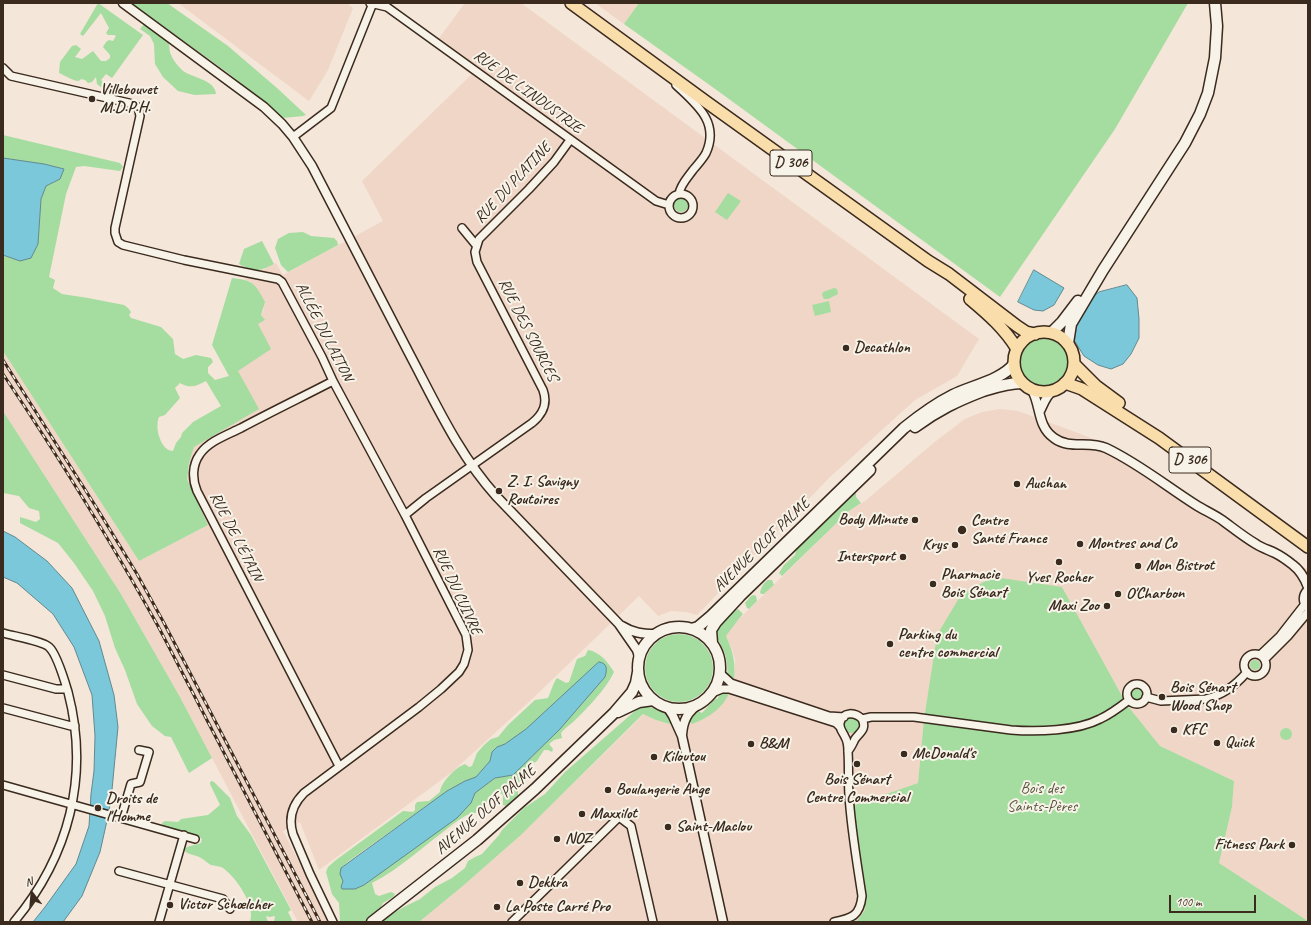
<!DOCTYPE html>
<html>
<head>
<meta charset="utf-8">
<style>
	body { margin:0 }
	#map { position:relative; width:1311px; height:925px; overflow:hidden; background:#f4e6d9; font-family:Caveat,sans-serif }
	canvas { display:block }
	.frame { position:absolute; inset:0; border:4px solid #3b2a1e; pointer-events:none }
	.north { position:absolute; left:12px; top:873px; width:40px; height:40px; -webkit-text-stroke:3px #f7f3e8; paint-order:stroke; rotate:344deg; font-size:11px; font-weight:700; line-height:16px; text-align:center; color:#3b2a1e }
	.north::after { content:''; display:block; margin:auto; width:14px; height:18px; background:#3b2a1e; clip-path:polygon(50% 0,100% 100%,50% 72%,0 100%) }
	.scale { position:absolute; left:1169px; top:895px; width:87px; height:18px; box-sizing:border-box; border:2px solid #3b2a1e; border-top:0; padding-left:5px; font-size:12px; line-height:14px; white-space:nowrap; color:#3b2a1e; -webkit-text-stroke:3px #f7f3e8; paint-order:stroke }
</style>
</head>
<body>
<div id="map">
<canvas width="1311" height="925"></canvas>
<div class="frame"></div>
<div class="north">N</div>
<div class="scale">100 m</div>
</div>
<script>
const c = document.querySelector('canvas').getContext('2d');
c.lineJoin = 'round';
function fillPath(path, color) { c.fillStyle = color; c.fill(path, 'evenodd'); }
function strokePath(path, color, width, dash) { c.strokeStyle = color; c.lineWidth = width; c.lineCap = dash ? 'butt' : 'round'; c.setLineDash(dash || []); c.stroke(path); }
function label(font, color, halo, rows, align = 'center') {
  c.font = font + ' Caveat,sans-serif'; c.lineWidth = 4; c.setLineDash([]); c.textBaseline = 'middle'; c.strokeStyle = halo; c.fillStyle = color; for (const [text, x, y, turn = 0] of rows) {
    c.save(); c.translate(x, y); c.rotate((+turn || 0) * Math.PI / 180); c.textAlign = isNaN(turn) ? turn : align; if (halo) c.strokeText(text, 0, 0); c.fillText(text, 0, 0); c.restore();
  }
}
const built = new Path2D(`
	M178,3H347L353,8L328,70L309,101Z
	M465,3H521L979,339L957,376L915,400L830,477L697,615L686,612L671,611L658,616L639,596L531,700L452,772L319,870L300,822L283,831L330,922H298L180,697L121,594L3,411V351L139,561L208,525L187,479L189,463L194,447L214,435L238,371L264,309L250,281L243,280L276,263L283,275L383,221L362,181L471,75L434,45Z
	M595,3H639L624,24Z
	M1000,409L1018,411L1086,436L1122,453L1223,516L1265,544L1287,555L1308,570V921L1219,863L1232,807L1234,781L1160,746L1127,705L1062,587L937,635L924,719L918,783L852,806L865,910L856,922H419L464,885L522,834L644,714L656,720L669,724L687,725L701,720L721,706L729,694L734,682L735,670V659L731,647L726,636L738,620L849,511L865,501L936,441L965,419L982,412Z`);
const green = new Path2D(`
	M98,3L143,35L112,78L106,74L101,80L105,85L102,88L97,84L96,77L92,82L88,83L85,80L81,79C80,80 79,81 78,81C76,82 62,74 59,73L60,62L72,46L76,45L81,49L75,57L82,59L93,51L101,61H106L110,58V55L103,47L106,42L109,40L113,41L116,36L114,35H108L106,33L109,28L101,13L83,36L80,34Z
	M131,3H167L228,46L277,88L306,115L303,116L283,118L228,73Z
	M639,3H1188L1115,129L1000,297L718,91L624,24Z
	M145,23C151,28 163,34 167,40C170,44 169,48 170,52C172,59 177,65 182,70C191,78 215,79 216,94L195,95L178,91L163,77L155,64L154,44L150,36L140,29Z
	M3,135L120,163L123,167L120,171L84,166L76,167L66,194L49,277L55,280L53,288L62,294L88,298L124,305L128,308L131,312L129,315L131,318L161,327L173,339L175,354L183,359L196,355L211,358L213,362L208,367V373L215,380L229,376L212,345L232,278C254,281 254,282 265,302L261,315L265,320L258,324L271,349L238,371L259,409L194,447L189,463L187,479L208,525L139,561L3,351V255L20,261L38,244L41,199L46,186L60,179L64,169L44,164L3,158ZM206,381L221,406L193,422L182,433L181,437L176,443L173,451C173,451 167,450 167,449C159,443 155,426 159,417L165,415L180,398L175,388L180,383C190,389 197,386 206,381Z
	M728,193L741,201L727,220L715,212Z
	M674 205a7 7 0 1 1 14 0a7 7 0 1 1-14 0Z
	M303,232L311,236L334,238L337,241L338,245L288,272L281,265L275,248L278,239L289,233Z
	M262,241L274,264C258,272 255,272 239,264L244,249Z
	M834,288L837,289L838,294L828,299H824L822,295L823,292Z
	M829,301L831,312L815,316L812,305Z
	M1020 361a25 25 0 1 1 50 0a25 25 0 1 1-50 0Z
	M3,411L121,594L180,697L212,758L189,773L171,737L165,736L152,726L137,704L125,670L115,648L105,616L93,591L74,563L58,543L20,523V517L36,522L40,519L39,511L29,508L19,496L3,493Z
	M853,493H856V497L861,503L849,511L782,576L779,573L784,565L795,555L797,547Z
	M994,577L1062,587L1127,705L1160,746L1234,781L1232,807L1219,863L1308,921V922H856L865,910L852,806L918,783L924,719L937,635L962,593Z
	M768,580H772L774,585L764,594H761L760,592C762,587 763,583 768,580Z
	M754,595L756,596L757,601L749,609L747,608L745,603L751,596Z
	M738,609L743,614L738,620L726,636C733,651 736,664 734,680H731L727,676C728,669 727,661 725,654C721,643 716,640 715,627L725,617Z
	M645 668a34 34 0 1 1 68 0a34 34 0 1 1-68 0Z
	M588,650C600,652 608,662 614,672C607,688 585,711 572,723C568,726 564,729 561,733L562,738L554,740L549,744L553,749L552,752L548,750H544L537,761L527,767L522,780L515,785L518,789V795L506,806L503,805V795L497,790C488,794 488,806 479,811C475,814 469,814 465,816C459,820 452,824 447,829C421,848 401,868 372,883L375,894L379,896L391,892L395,894L393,897L383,903L380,909L365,922H340L339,903L332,894L326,872L328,867L336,860L403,811L413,812L415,810V805L417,802L429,801L440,792C441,782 456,767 465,764L469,767L472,766L477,753L484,745L491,739L498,737L508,725L535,700L548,698C551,692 553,683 557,678L566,683L569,682L577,659L585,656ZM526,730L513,775L495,778L475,793L471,803L364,885L341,887L343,881L341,868L349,861L447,791L465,781L476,777L490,761L492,752L497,747L505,744Z
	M1250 665a5 5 0 1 1 10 0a5 5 0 1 1-10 0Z
	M1130 694a7 7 0 1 1 14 0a7 7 0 1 1-14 0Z
	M730,691C724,708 708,718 692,724L688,721L694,713L698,711L702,713L714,700L718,698L720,693Z
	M643,704L672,716L673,725L656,720L643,714L522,834L464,885L419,922H379L404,907L420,899L435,887L452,878L465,868L468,861L475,857L482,854L499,835L502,830L524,808L545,794L565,772Z
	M843 725a8 8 0 1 1 16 0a8 8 0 1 1-16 0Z
	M1280 734a6 6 0 1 1 12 0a6 6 0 1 1-12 0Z
	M212,781L214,782L230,798L237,816L251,835L291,910L288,912L293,922H274L275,916L270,917L266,916L268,922H250C256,906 236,877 223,868C220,866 215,866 211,865C207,863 205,860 201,858C195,854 189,856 184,850L187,847L201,843L202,839C196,834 171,828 163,827L162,823L165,821L178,822L181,819L208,815L220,805L210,784V782Z`);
const water = new Path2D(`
	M3,158L44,164L64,169L60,179L46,186L41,199L38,244L31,258L20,261L3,255Z
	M1034,270L1064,288L1054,305L1043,311L1034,310L1018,302Z
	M1127,285L1137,298L1139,319V338L1131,354L1123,364L1111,369L1098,365L1084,356L1074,340V329L1088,300L1099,292Z
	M3,531L15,537L47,561L72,588L99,641L114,695L118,727L111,800L106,825L100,852L82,896L63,922H33L45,907L76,864L89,826L91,794L94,771L95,736L92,695L74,647L53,614L17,583L3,577Z
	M599,662C608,663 607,670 605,677L560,729L513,775L495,778L475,793L471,803L457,818L364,885L355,889H342L341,887L343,881L340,874L341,868L447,791L465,781L476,777L490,761L492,752L497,747L505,744L526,729Z`);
const minor = new Path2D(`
	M370,3L387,7L656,201L669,205
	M3,68L11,76L129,103L138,107L140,116L115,228V233L118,242L123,245L184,260L278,279L282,282L322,357L333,381L405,515L466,635L468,650L464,664L459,672L441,689L419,707L304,793C293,804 288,818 293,834L310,874L333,922
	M676,85C696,104 720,122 706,153C703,159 697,165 693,170C688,177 680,185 679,194
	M293,137L331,108L373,3
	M669 206a12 12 0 1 1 24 0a12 12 0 1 1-24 0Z
	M462,228L476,245
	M333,381C302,397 271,412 241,428C227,435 209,441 200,454C192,465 192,479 197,491L339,766
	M405,515L426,498L532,423C543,414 548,404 543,390L477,262L475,252L479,239L529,189L554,162L570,140
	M3,633C13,636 43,641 49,647C57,654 65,682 68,692C90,776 69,856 14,922
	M1244 665a11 11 0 1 1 22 0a11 11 0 1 1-22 0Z
	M1260,655L1280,636L1305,604
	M1265,659L1288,636L1308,612
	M720,673L731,683L829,716L844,717
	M3,675L56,689H67
	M1127 694a10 10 0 1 1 20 0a10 10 0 1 1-20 0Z
	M710,694L722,689H729L836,723L840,727
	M1146,697L1161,701L1206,699C1223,695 1236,685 1247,672
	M3,708L71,726H75
	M862,719L871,717H914L1011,730C1037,732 1077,731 1100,719C1111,714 1120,707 1129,700
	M3,785L195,839
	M121,818L131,784L140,782L149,752L139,750
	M119,871L223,899L230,909
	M159,922L184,835
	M512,922L619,817L631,826L653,922
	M834,922C852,918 860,916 862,896C857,862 851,829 849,795C848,781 849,766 848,752C848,748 847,740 845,737C843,732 839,729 840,723C843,711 855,712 862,719C867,729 860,732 855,739C853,743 851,748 848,751`);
const tertiary = new Path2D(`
	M123,3L264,107L282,124L293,137L312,166C345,229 378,292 410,355C436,404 459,455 497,497L619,624L637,650L639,657
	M1032,390C1041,406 1037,426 1054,438C1070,450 1088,440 1106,448C1138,463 1166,486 1196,505C1204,510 1213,514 1222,520C1233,528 1244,537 1256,544C1262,548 1269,550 1275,553C1281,556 1288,561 1293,565C1301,571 1305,579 1308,587
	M1040,411C1044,403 1046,396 1053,390
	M1308,590C1303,595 1302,602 1308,607
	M622,626C633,633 643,634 655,634
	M668,708L673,716L682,736L723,922
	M682,735C683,721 687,712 700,703`);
const secondary = new Path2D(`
	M1051,333L1062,322L1078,301
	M1068,343L1071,324L1103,270L1185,143L1200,114L1208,93L1215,58L1217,26L1215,3
	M915,427C938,410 957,401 983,391C996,387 1008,383 1022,383
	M638 668a41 41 0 1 1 82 0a41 41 0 1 1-82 0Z
	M692,629L698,627L711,616L904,428C920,415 935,404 953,395C971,386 1002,380 1014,364
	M712,643L711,630L716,622L740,596L870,470
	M618,712L639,702L653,700
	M372,922L477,840L535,789L614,713L632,692L636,683L638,672`);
const primary = new Path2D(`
	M571,3L705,101L928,261L949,274L1017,326L1026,332L1035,334
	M970,299C988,314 1005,329 1017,349
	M1014 362a30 30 0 1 1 60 0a30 30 0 1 1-60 0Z
	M1074,364L1096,386L1119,403
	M1065,383L1082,389L1159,438L1308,547`);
const rail = new Path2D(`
	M3,360L98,510L137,574L164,623L320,922
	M3,374C58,456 110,540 158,626L312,922`);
const markers = [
	[92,99,4,"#3b2a1e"],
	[846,348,4,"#3b2a1e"],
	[1017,484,4,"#3b2a1e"],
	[499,491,4,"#3b2a1e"],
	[915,520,4,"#3b2a1e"],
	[962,530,5,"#3b2a1e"],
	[1080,544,4,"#3b2a1e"],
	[955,545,4,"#3b2a1e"],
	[903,557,4,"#3b2a1e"],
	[1059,562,4,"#3b2a1e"],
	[1138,566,4,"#3b2a1e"],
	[933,584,4,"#3b2a1e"],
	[1118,594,4,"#3b2a1e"],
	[1107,606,4,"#3b2a1e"],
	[890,644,4,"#3b2a1e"],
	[1162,697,4,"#3b2a1e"],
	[1174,730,4,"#3b2a1e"],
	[1217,743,4,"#3b2a1e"],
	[751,744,4,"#3b2a1e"],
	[904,754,4,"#3b2a1e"],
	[654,757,4,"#3b2a1e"],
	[857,764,4,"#3b2a1e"],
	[608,790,4,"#3b2a1e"],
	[98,808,4,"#3b2a1e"],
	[582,814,4,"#3b2a1e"],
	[668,827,4,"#3b2a1e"],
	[557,839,4,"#3b2a1e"],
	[1292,845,4,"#3b2a1e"],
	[520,883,4,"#3b2a1e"],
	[170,905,4,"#3b2a1e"],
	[497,907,4,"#3b2a1e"]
];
const shields = [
	[791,163,42],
	[1190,460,42]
];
const shieldNames = [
	["D 306",791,163],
	["D 306",1190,460]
];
const poiNames = [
	["Villebouvet",100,90],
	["M.D.P.H.",100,108],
	["Decathlon",854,348],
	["Z. I. Savigny",507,482],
	["Routoires",507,500],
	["Auchan",1025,484],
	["Body Minute",907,520,"right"],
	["Centre",971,521],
	["Santé France",971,539],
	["Montres and Co",1088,544],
	["Krys",947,545,"right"],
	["Intersport",895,557,"right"],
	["Mon Bistrot",1146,566],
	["Pharmacie",941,575],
	["Bois Sénart",941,593],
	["Yves Rocher",1059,578,"center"],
	["O'Charbon",1126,594],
	["Maxi Zoo",1099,606,"right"],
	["Parking du",898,635],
	["centre commercial",898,653],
	["Bois Sénart",1170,688],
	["Wood Shop",1170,706],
	["KFC",1182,730],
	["Quick",1225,743],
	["B&M",759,744],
	["McDonald's",912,754],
	["Kiloutou",662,757],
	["Bois Sénart",857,780,"center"],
	["Centre Commercial",857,798,"center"],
	["Boulangerie Ange",616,790],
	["Droits de",106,799],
	["l'Homme",106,817],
	["Maxxilot",590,814],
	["Saint-Maclou",676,827],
	["NOZ",565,839],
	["Fitness Park",1284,845,"right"],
	["Dekkra",528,883],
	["Victor Schœlcher",178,905],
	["La Poste Carré Pro",505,907]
];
const streetNames = [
	["RUE DE L'INDUSTRIE",528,92,36],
	["RUE DU PLATINE",513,183,-47],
	["RUE DES SOURCES",528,330,63],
	["ALLÉE DU LAITON",324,332,63],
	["RUE DE L'ÉTAIN",236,537,63],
	["AVENUE OLOF PALME",762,545,-44],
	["RUE DU CUIVRE",457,591,65],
	["AVENUE OLOF PALME",486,810,-41]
];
const parkNames = [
	["Bois des",1042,789],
	["Saints-Pères",1042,807]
];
fillPath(built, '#f0d6c6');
fillPath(green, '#a5dca0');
fillPath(water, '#7bc8da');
strokePath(water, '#61898f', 1);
strokePath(minor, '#3b2a1e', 10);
strokePath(tertiary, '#3b2a1e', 11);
strokePath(secondary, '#3b2a1e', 13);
strokePath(primary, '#3b2a1e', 14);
strokePath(minor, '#f7f3e8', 7);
strokePath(tertiary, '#f7f3e8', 8);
strokePath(secondary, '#f7f3e8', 10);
strokePath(primary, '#f9deab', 11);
strokePath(rail, '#3b2a1e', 3);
strokePath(rail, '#f7f3e8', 1.5, [4.5]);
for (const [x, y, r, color] of markers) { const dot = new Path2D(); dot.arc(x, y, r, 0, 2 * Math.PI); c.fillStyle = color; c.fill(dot); strokePath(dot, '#f7f3e8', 1.5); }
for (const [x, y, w] of shields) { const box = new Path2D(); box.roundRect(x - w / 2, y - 13, w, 26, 3); c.fillStyle = '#f7f3e8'; c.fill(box); strokePath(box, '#3b2a1e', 1); }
label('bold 15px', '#3b2a1e', null, shieldNames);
label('bold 16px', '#3b2a1e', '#f7f3e8', poiNames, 'left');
label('16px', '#3b2a1e', '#f7f3e8', streetNames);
label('16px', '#56563e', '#f7f3e8', parkNames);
</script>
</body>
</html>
